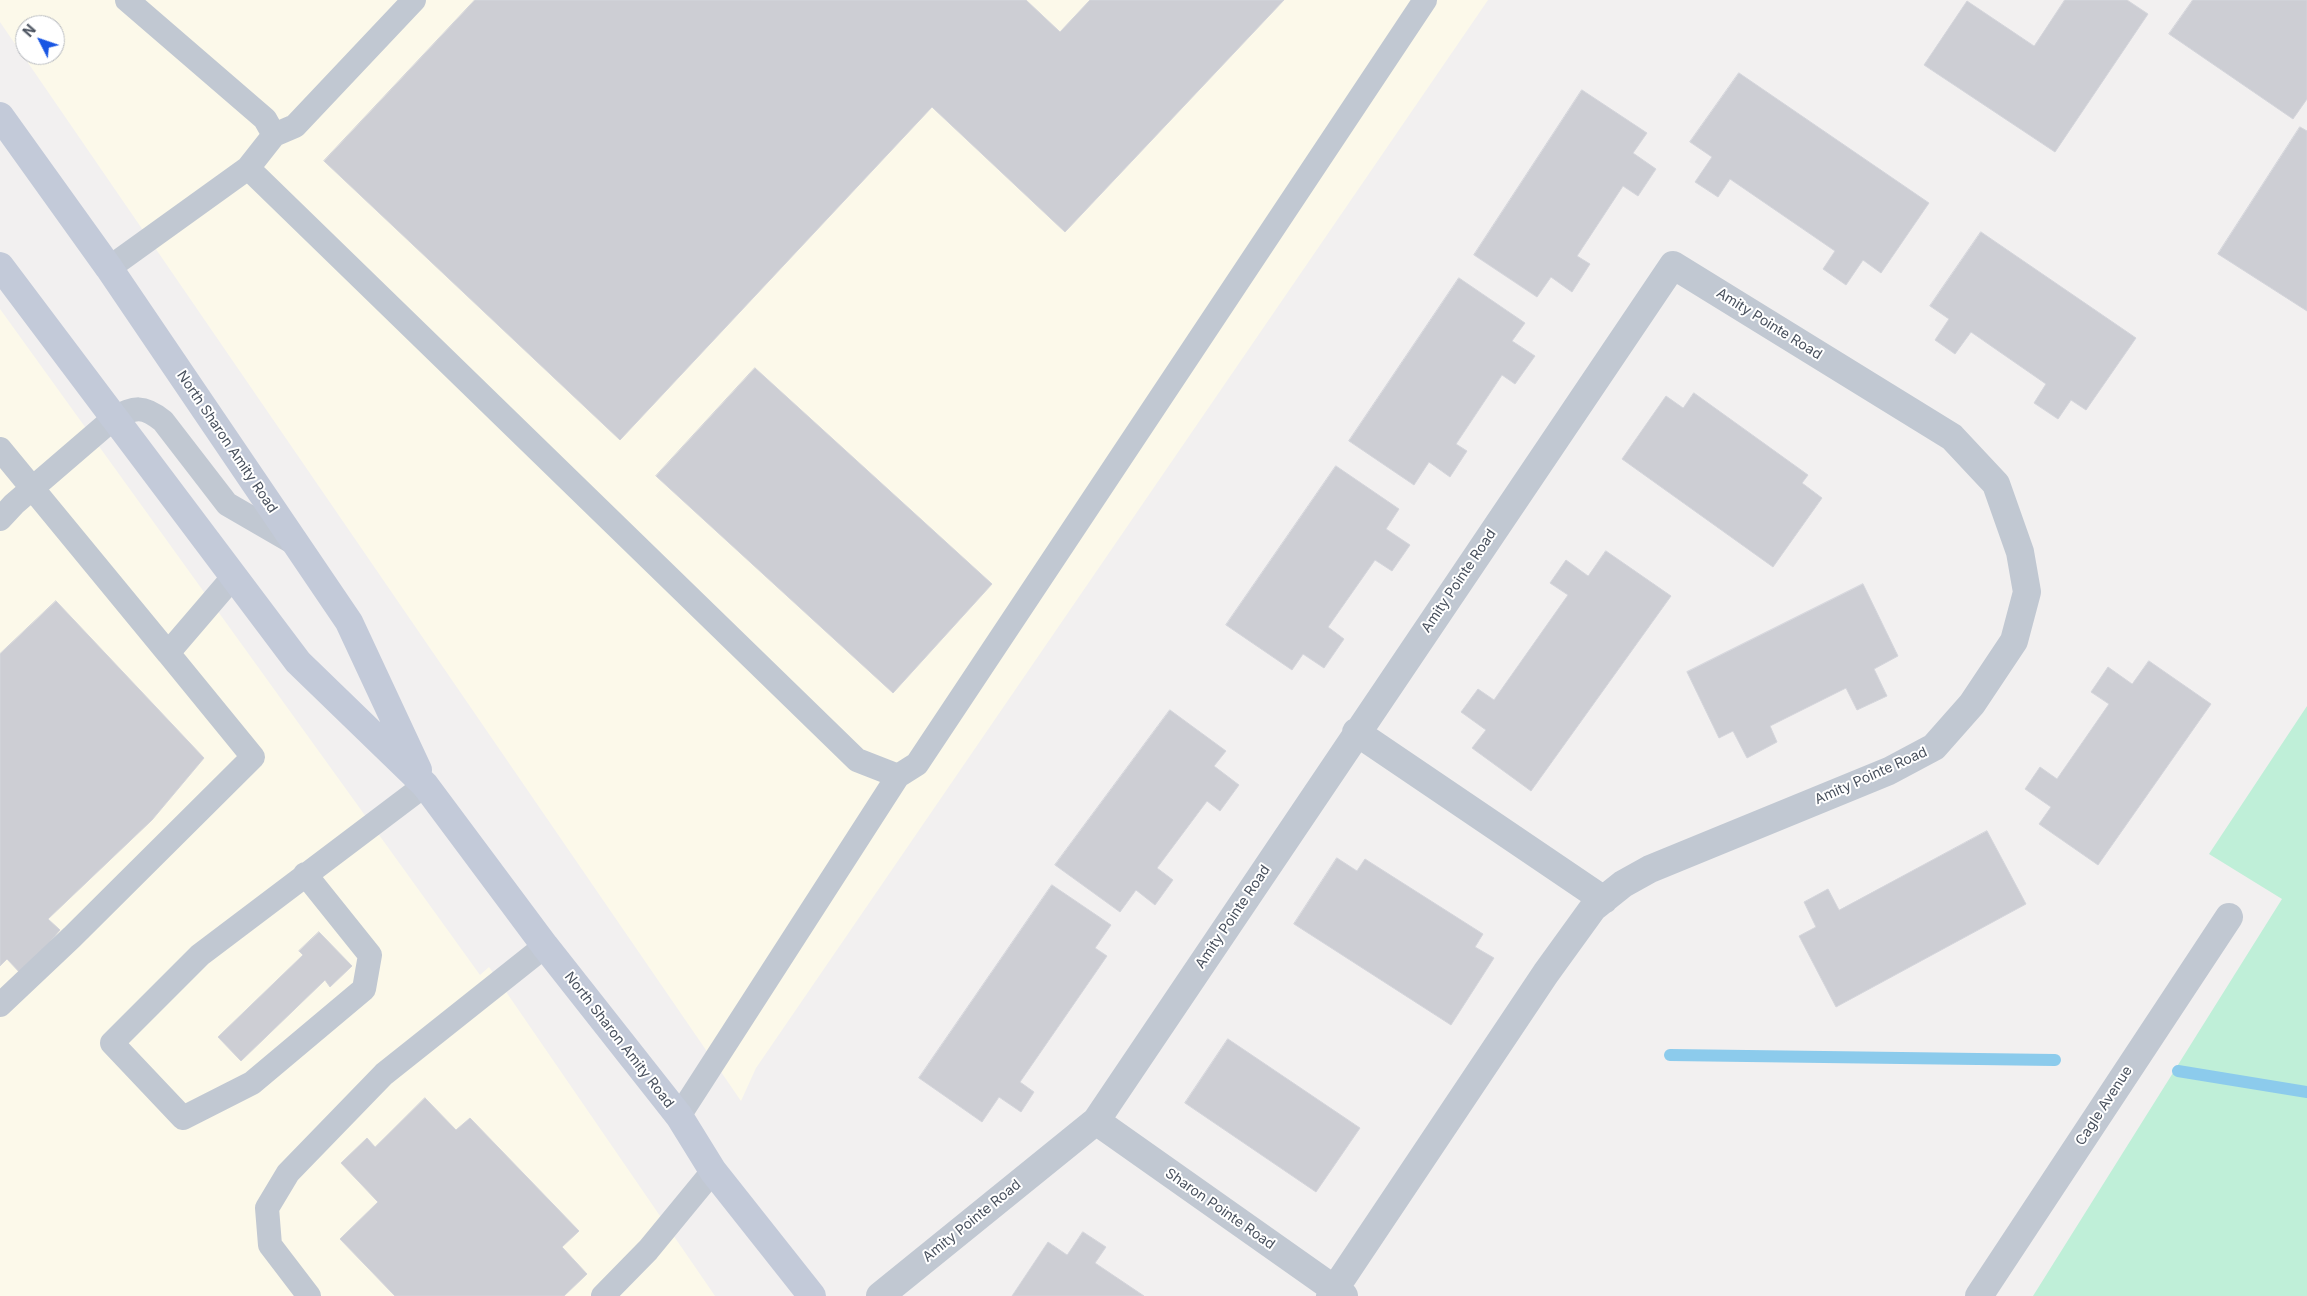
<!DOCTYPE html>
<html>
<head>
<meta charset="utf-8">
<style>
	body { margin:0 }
	#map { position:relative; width:2307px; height:1296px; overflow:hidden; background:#f2f0f0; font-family:Inter,sans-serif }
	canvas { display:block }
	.north { position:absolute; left:15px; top:15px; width:50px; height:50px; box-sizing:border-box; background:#fff; border:1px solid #b6b9be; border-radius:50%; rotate:311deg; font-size:14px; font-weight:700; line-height:20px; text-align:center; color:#48505d }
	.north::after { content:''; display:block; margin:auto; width:18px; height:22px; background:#1956e3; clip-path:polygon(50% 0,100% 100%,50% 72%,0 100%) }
</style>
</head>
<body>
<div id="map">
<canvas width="2307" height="1296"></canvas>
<div class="north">N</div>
</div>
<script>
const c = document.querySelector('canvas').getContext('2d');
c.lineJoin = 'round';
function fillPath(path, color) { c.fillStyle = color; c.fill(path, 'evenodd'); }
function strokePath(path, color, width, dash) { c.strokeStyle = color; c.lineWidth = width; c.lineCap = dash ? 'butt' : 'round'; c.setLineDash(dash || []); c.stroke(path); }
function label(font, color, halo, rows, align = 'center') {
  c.font = font + ' Inter,sans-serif'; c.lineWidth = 4; c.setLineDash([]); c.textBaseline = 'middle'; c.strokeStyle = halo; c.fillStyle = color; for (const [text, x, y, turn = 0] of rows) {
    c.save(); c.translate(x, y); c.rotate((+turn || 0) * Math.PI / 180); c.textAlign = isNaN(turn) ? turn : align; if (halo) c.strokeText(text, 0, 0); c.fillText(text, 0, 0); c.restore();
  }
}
const commercial = new Path2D(`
	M0,0H1488L756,1068L741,1101L0,22ZM25,25H55V55H25Z
	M0,309L480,975L489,967L715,1296H0Z`);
const green = new Path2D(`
	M2307,706V1296H2033L2282,899L2209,854Z`);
const stream = new Path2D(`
	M1670,1055L2055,1060
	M2178,1071L2307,1092`);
const building = new Path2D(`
	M475,0H1026L1060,32L1090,0H1284L1065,232L932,107L620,440L324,161Z
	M2065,0H2127L2148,14L2055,152L1924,65L1967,1L2034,46Z
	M2193,0H2307V99L2293,119L2169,34Z
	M1739,73L1929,203L1881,273L1863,260L1846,285L1823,269L1835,251L1730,179L1718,197L1695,182L1712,157L1690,142Z
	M1582,90L1647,133L1633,153L1656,169L1638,196L1623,186L1577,256L1590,264L1572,292L1551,277L1537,297L1474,255Z
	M2300,127L2307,131V311L2218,254Z
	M1981,232L2136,338L2086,410L2071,400L2058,419L2034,403L2046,384L1971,332L1955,354L1935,340L1949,319L1930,306Z
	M1459,278L1525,323L1512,341L1535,356L1515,384L1502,375L1456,444L1467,451L1450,477L1429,462L1414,485L1349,441Z
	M755,368L992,584L893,693L656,476Z
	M1694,393L1808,475L1802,483L1822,498L1773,567L1622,459L1666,396L1683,408Z
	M1336,466L1399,509L1386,529L1410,545L1392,571L1375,560L1328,627L1344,639L1324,668L1303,654L1292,670L1226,625Z
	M1606,551L1671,596L1531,791L1472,748L1486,730L1461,712L1478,689L1494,700L1568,595L1550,583L1566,560L1588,576Z
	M1863,584L1898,656L1874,669L1887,696L1857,710L1846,688L1770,726L1777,742L1747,758L1733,731L1719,738L1687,672Z
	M56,601L204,758L152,820L48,919L60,930L22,975L7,959L0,966V654Z
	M2149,661L2211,704L2098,865L2039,824L2051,807L2025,789L2040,767L2057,779L2109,704L2091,692L2108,667L2132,684Z
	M1170,710L1226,751L1214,766L1239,785L1220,811L1207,801L1157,868L1173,880L1155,905L1136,890L1120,912L1055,865Z
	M1987,831L2026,904L1836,1007L1799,936L1816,927L1804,902L1828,889L1839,910Z
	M1337,858L1357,871L1365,859L1483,934L1475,947L1494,958L1451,1025L1294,924Z
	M1052,885L1111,925L1095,948L1107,956L1020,1082L1034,1092L1021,1112L999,1097L982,1122L919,1078Z
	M319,932L352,966L330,987L325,980L241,1061L218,1037L303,955L299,951Z
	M1228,1039L1360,1128L1316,1192L1185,1103Z
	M425,1098L456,1130L470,1118L579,1231L562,1247L587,1274L564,1296H395L340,1239L378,1202L341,1163L367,1138L375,1147Z
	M1083,1232L1106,1247L1095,1263L1144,1296H1012L1048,1242L1067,1255Z`);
const lane = new Path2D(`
	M274,135L295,126L414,0
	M248,168L857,760L898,776L917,764L1425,0
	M109,268L248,168L274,135L265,119L127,0
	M0,449L168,653
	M0,519L14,504L114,418C135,407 143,405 163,421L227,504L296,544
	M305,874L370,955L364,989L252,1083L183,1118L112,1043L200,955L425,785
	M0,1005L72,937L253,757L168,653L234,576
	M679,1116L898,776
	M309,1296L270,1245L267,1208L288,1173L384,1074L545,946
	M603,1296L648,1250L713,1171`);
const street = new Path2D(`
	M1356,732L1604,900
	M1096,1121L1344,1296
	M880,1296L1096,1121L1673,265L1952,437L1996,484L2020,552L2027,592L2014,641L1972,704L1934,747L1889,771L1650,869L1623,884L1593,908L1546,973L1330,1296
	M1979,1296L2229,917`);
const secondary = new Path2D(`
	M0,116L109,268L349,622L418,770
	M0,266L298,662L425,785L545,946L679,1116L713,1171L812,1296`);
const streetNames = [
	["Amity Pointe Road",1769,324,32],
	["North Sharon Amity Road",227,442,56],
	["Amity Pointe Road",1459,581,-56],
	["Amity Pointe Road",1871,776,-24],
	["Amity Pointe Road",1233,917,-56],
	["North Sharon Amity Road",619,1040,52],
	["Cagle Avenue",2104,1106,-57],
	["Sharon Pointe Road",1220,1209,35],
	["Amity Pointe Road",972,1221,-39]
];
fillPath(commercial, '#fcf9ea');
fillPath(green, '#bfefd8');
strokePath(stream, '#8ccbec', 12);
fillPath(building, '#cdced4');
strokePath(building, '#d4d5db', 1);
strokePath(lane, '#c1c8d2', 24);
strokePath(street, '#c1c8d2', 28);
strokePath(secondary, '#c3cad9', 28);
label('14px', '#48505d', '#fff', streetNames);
</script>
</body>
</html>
